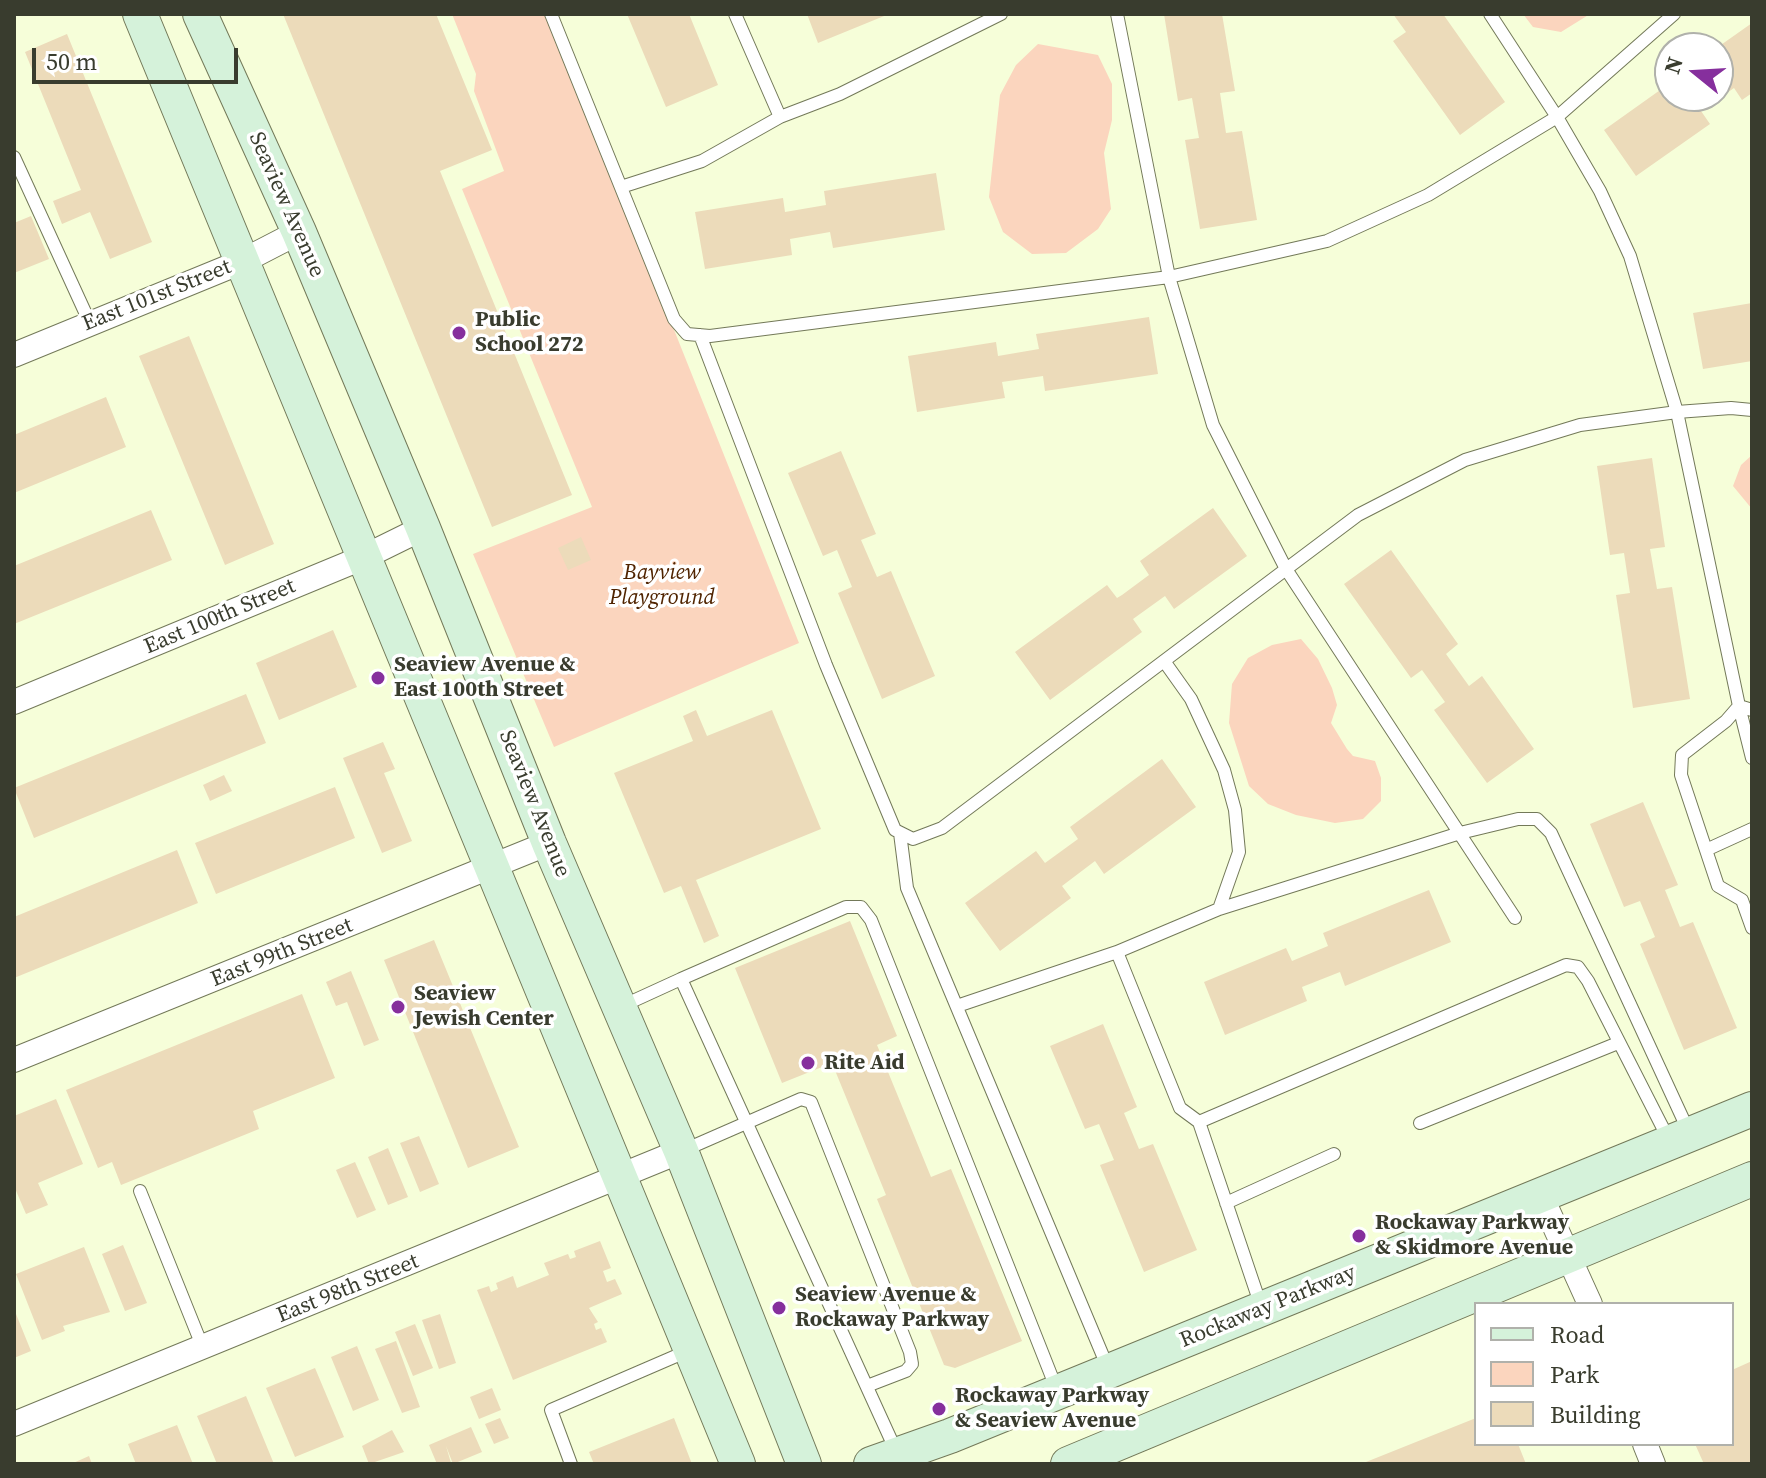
<!DOCTYPE html>
<style>
body{margin:0}
#map{position:relative;width:1766px;height:1478px;overflow:hidden;background:#f6fed9;font-family:"Source Serif 4",serif}
canvas{display:block}
.frame{position:absolute;inset:0;border:16px solid #393c2e;pointer-events:none}
.legend{position:absolute;left:1474px;top:1302px;width:260px;height:144px;box-sizing:border-box;background:#fff;border:2px solid #b0b1ab;margin:0;padding:10px 14px;list-style:none;font-size:24px;color:#393c2e}
.legend li{display:flex;align-items:center;gap:16px;height:40px}
.legend b{width:40px;border:2px solid #b0b1ab}
.north{position:absolute;left:1654px;top:32px;width:80px;height:80px;box-sizing:border-box;background:#fff;border:2px solid #b0b1ab;border-radius:50%;rotate:288deg;font-size:22px;font-weight:700;line-height:32px;text-align:center;color:#393c2e}
.north::after{content:'';display:block;margin:auto;width:28px;height:36px;background:#862f9d;clip-path:polygon(50% 0,100% 100%,50% 72%,0 100%)}
.scale{position:absolute;left:32px;top:48px;width:206px;height:36px;box-sizing:border-box;border:4px solid #393c2e;border-top:0;padding-left:10px;font-size:24px;line-height:28px;white-space:nowrap;color:#393c2e;-webkit-text-stroke:6px #fff;paint-order:stroke}
</style>
<div id="map">
<canvas width="1766" height="1478"></canvas>
<div class="frame"></div>
<ul class="legend">
<li><b style="height:10px;background:#d5f2da"></b>Road</li>
<li><b style="height:22px;background:#fbd5be"></b>Park</li>
<li><b style="height:22px;background:#ecdbba"></b>Building</li>
</ul>
<div class="north">N</div>
<div class="scale">50 m</div>
</div>
<script>
const ctx = document.querySelector('canvas').getContext('2d');
ctx.lineJoin = 'round';
function paint(path, color) {
  ctx.fillStyle = color;
  ctx.fill(path, 'evenodd');
}
function poly(rows) {
  const path = new Path2D();
  for (const r of rows) {
    path.moveTo(r[0], r[1]);
    for (let i = 2; i < r.length; i += 2) path.lineTo(r[i], r[i + 1]);
  }
  return path;
}
function strokePath(path, color, width, dash) {
  ctx.strokeStyle = color;
  ctx.lineWidth = width;
  ctx.lineCap = dash ? 'butt' : 'round';
  ctx.setLineDash(dash || []);
  ctx.stroke(path);
}
function write(font, color, halo, rows, align = 'center') {
  ctx.font = font + ' "Source Serif 4",serif';
  ctx.lineWidth = 7;
  ctx.setLineDash([]);
  ctx.textBaseline = 'middle';
  ctx.strokeStyle = halo;
  ctx.fillStyle = color;
  for (const [text, x, y, turn = 0] of rows) {
    ctx.save();
    ctx.translate(x, y);
    ctx.rotate((+turn || 0) * Math.PI / 180);
    ctx.textAlign = isNaN(turn) ? turn : align;
    if (halo) ctx.strokeText(text, 0, 0);
    ctx.fillText(text, 0, 0);
    ctx.restore();
  }
}
paint(poly([
 [452,14,548,14,799,643,554,747,473,554,592,507,462,189,504,171,474,91,476,74],
 [1523,14,1590,14,1561,32,1533,27],
 [1038,44,1098,55,1112,84,1112,120,1104,153,1111,209,1098,229,1066,253,1032,254,1003,232,989,197,1000,95,1016,65],
 [1752,455,1752,509,1733,486,1741,465],
 [1301,639,1318,659,1332,688,1337,705,1331,723,1347,749,1353,756,1375,761,1381,778,1381,801,1363,819,1335,823,1296,815,1268,804,1249,786,1229,723,1232,684,1248,658,1272,645]
]), '#fbd5be');
paint(poly([
 [283,14,436,14,492,150,440,171,572,495,492,527],
 [627,14,689,14,718,85,666,107],
 [807,14,889,14,818,43],
 [1164,14,1222,14,1235,91,1220,93,1226,133,1242,131,1257,220,1200,229,1185,140,1199,138,1192,98,1178,101],
 [1393,14,1443,14,1505,102,1460,135,1393,41,1406,32],
 [1752,23,1752,93,1742,100,1734,88,1701,111,1710,124,1636,176,1604,130,1670,83,1670,96,1718,96,1718,47],
 [67,34,152,242,110,259,90,212,62,224,53,201,81,190,25,52],
 [936,173,945,230,833,248,830,232,790,239,792,255,705,269,695,212,783,198,785,212,826,205,824,191],
 [31,216,49,259,14,273,14,223],
 [1752,303,1752,361,1703,369,1693,313],
 [1149,317,1158,374,1045,391,1043,376,1002,382,1005,398,917,412,908,356,996,342,998,356,1039,349,1036,334],
 [189,336,274,544,225,565,139,356],
 [106,397,126,447,14,493,14,435],
 [841,451,876,534,861,540,877,577,891,571,935,676,882,699,838,593,852,587,837,550,823,556,788,473],
 [1652,458,1665,547,1650,549,1657,589,1672,587,1690,699,1633,708,1616,595,1630,593,1624,553,1610,555,1597,466],
 [1213,508,1247,556,1174,609,1165,596,1133,619,1142,632,1050,700,1015,652,1107,585,1117,598,1122,595,1149,575,1140,561],
 [151,510,172,560,14,624,14,566],
 [581,537,591,560,568,570,558,548],
 [1391,550,1458,644,1446,654,1469,686,1482,676,1534,749,1487,783,1434,710,1445,702,1422,670,1411,678,1344,584],
 [333,630,357,687,279,720,256,663],
 [246,694,266,743,34,838,14,788],
 [696,710,707,736,772,710,821,829,696,880,719,936,704,943,681,886,664,893,614,773,693,741,683,716],
 [383,742,395,769,384,773,412,841,382,853,343,758],
 [1162,759,1196,807,1104,874,1095,861,1062,886,1071,898,1000,951,965,903,1036,851,1045,863,1078,839,1070,827],
 [224,775,232,791,210,801,203,785],
 [335,787,355,838,216,894,195,843],
 [1643,802,1678,885,1665,890,1680,927,1693,922,1737,1028,1684,1050,1640,944,1655,937,1640,901,1624,907,1590,824],
 [177,850,198,903,14,978,14,917],
 [1429,890,1451,942,1345,986,1340,972,1302,987,1307,1001,1225,1035,1204,982,1286,948,1292,961,1328,946,1323,933],
 [850,921,897,1036,877,1045,931,1177,951,1169,1022,1341,955,1368,944,1365,877,1199,886,1195,832,1063,782,1083,735,968],
 [434,940,519,1147,468,1168,384,960],
 [351,971,379,1040,364,1046,347,1002,336,1006,326,982],
 [302,994,335,1078,253,1111,259,1129,121,1185,112,1162,98,1168,66,1090],
 [1103,1024,1137,1107,1124,1113,1139,1149,1153,1144,1197,1250,1144,1272,1100,1165,1114,1160,1099,1124,1085,1129,1050,1046],
 [56,1099,83,1164,38,1183,48,1205,26,1214,14,1186,14,1116],
 [419,1136,439,1184,420,1192,400,1143],
 [388,1148,408,1197,388,1205,368,1157],
 [355,1162,376,1210,357,1218,336,1170],
 [600,1241,611,1268,603,1271,607,1282,615,1279,622,1294,589,1308,598,1322,594,1324,596,1330,601,1328,607,1342,513,1380,477,1290,489,1286,491,1292,498,1289,496,1283,513,1276,517,1288,549,1275,544,1263,568,1254,570,1259,576,1257,574,1251],
 [123,1245,147,1303,125,1311,102,1254],
 [84,1247,110,1312,63,1326,65,1331,42,1340,16,1274],
 [14,1309,31,1351,14,1358],
 [440,1314,456,1363,439,1369,422,1320],
 [415,1324,433,1368,413,1376,395,1332],
 [396,1341,420,1407,402,1413,375,1349],
 [357,1346,379,1400,353,1411,331,1357],
 [1752,1361,1752,1464,1704,1464,1695,1444,1732,1444,1732,1370],
 [315,1368,344,1437,295,1457,266,1388],
 [492,1388,501,1410,479,1419,470,1397],
 [246,1396,274,1464,217,1464,197,1416],
 [500,1418,509,1438,494,1444,485,1424],
 [674,1418,692,1464,594,1464,589,1452],
 [1476,1418,1476,1444,1518,1444,1526,1464,1361,1464],
 [177,1425,193,1464,136,1464,128,1444],
 [471,1427,482,1452,453,1464,446,1446,451,1463,437,1464,429,1445],
 [392,1430,404,1452,369,1464,362,1446],
 [89,1456,92,1464,71,1464]
]), '#ecdbba');
const lane = poly([
 [551,14,674,319,687,334,710,336,1169,277,1327,241,1428,195,1557,117,1674,14],
 [735,14,780,117],
 [1117,14,1169,277,1213,425,1286,569,1515,918],
 [1490,14,1557,117,1600,191,1630,256,1677,412,1739,706,1752,710],
 [14,157,90,323],
 [621,187,702,161,780,117,840,94,1001,14],
 [700,335,826,665,895,830,913,839,942,828,1358,515,1465,460,1580,425,1677,412,1731,408,1752,410],
 [1739,706,1726,721,1682,755,1681,775,1718,886,1742,900,1752,928],
 [1739,706,1752,758],
 [900,833,907,888,1108,1368],
 [1706,850,1752,829],
 [1219,909,1460,833,1518,819,1537,819,1551,833,1689,1132],
 [1117,952,1219,909,1239,852,1235,810,1224,770,1191,699,1164,661],
 [681,979,846,907,861,907,871,920,1057,1390],
 [622,1006,681,979,897,1453],
 [957,1006,1117,952,1180,1108,1199,1122],
 [1420,1123,1618,1043],
 [682,1151,801,1099,811,1102,910,1352,912,1364,906,1371,867,1386],
 [140,1191,203,1348],
 [1226,1203,1334,1154],
 [1261,1306,1199,1122,1566,965,1578,967,1588,981,1669,1140],
 [571,1464,551,1410,690,1350]
]);
const street = poly([
 [14,355,241,262,299,232],
 [14,702,362,558,423,528],
 [14,1060,549,843],
 [1541,1196,1590,1304],
 [14,1424,681,1151],
 [1645,1444,1653,1464]
]);
const secondary = poly([
 [140,14,738,1464],
 [200,14,299,232,423,528,549,843,681,1151,804,1464],
 [871,1464,950,1436,1752,1109],
 [1068,1464,1752,1179]
]);
strokePath(lane, '#737959', 14);
strokePath(street, '#737959', 26);
strokePath(secondary, '#737959', 36);
strokePath(lane, '#fff', 12);
strokePath(street, '#fff', 24);
strokePath(secondary, '#d5f2da', 34);
for (const [x, y, r, color] of [
 [459,333,8,"#862f9d"],
 [378,678,8,"#862f9d"],
 [398,1007,8,"#862f9d"],
 [808,1063,8,"#862f9d"],
 [1359,1236,8,"#862f9d"],
 [779,1308,8,"#862f9d"],
 [939,1409,8,"#862f9d"]
]) {
  const dot = new Path2D();
  dot.arc(x, y, r, 0, 2 * Math.PI);
  ctx.fillStyle = color;
  ctx.fill(dot);
  strokePath(dot, '#fff', 3);
}
write('22px', '#393c2e', '#fff', [
 ["Seaview Avenue",286,205,66],
 ["East 101st Street",157,296,-22],
 ["East 100th Street",220,617,-23],
 ["Seaview Avenue",534,804,68],
 ["East 99th Street",282,953,-22],
 ["East 98th Street",348,1289,-22],
 ["Rockaway Parkway",1268,1307,-22]
]);
write('bold 22px', '#393c2e', '#fff', [
 ["Public",475,320],
 ["School 272",475,345],
 ["Seaview Avenue &",394,665],
 ["East 100th Street",394,690],
 ["Seaview",414,994],
 ["Jewish Center",414,1019],
 ["Rite Aid",824,1063],
 ["Rockaway Parkway",1375,1223],
 ["& Skidmore Avenue",1375,1248],
 ["Seaview Avenue &",795,1295],
 ["Rockaway Parkway",795,1320],
 ["Rockaway Parkway",955,1396],
 ["& Seaview Avenue",955,1421]
], 'left');
write('italic 22px', '#502401', '#fff', [
 ["Bayview",662,573],
 ["Playground",662,598]
]);
</script>
